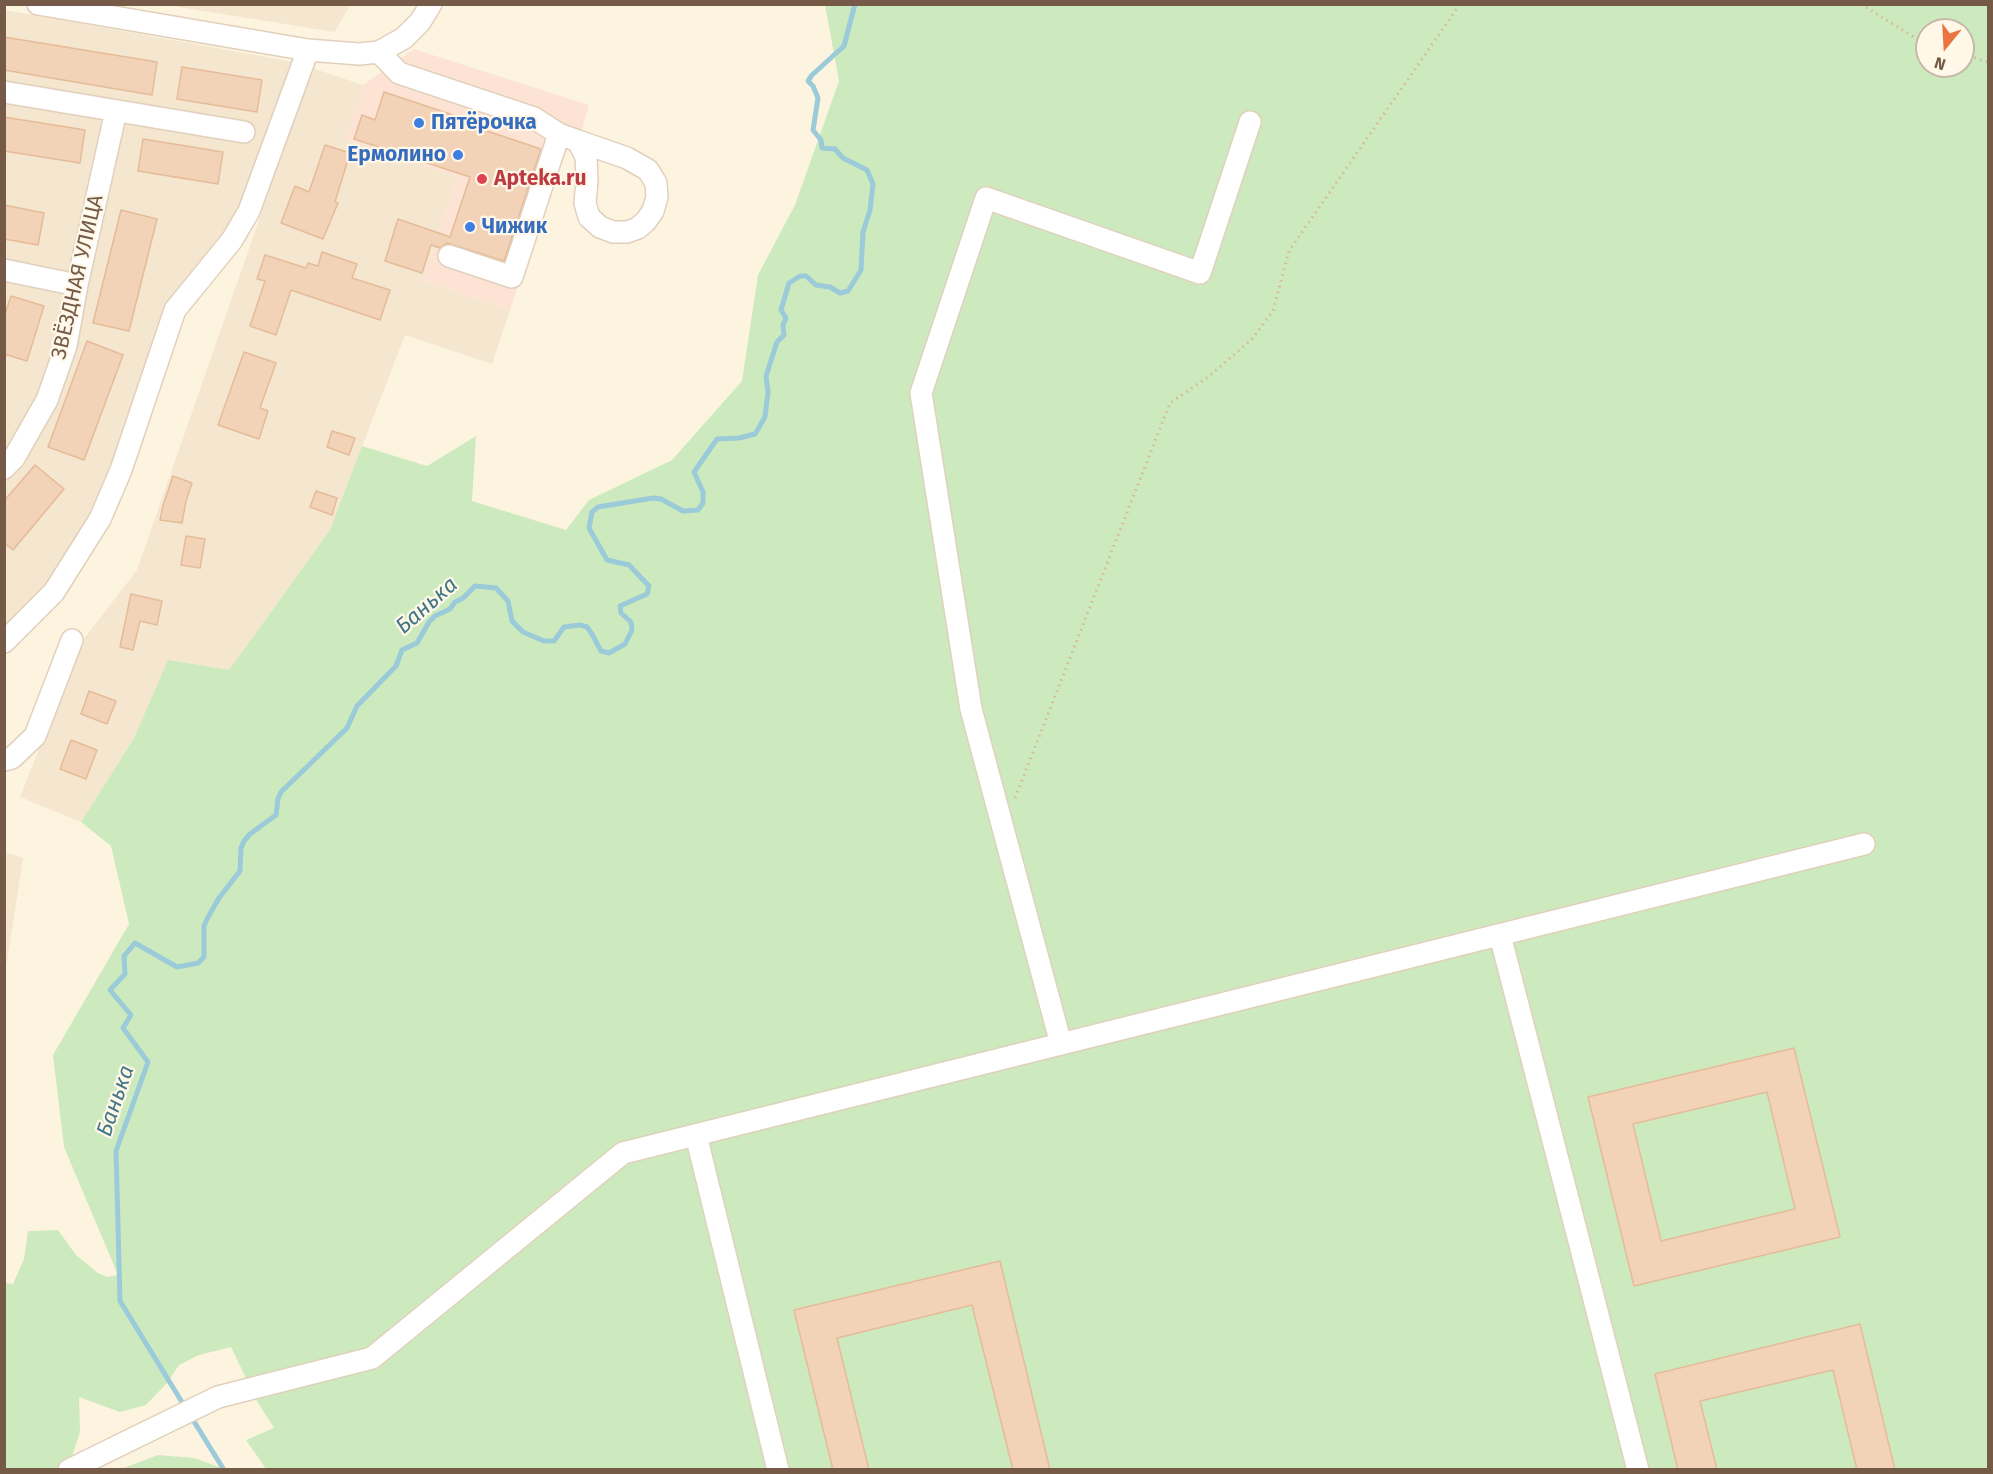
<!DOCTYPE html>
<meta charset="utf-8">
<style>
body{margin:0}
#map{position:relative;width:1993px;height:1474px;overflow:hidden;background:#fdf4e0;font-family:"Fira Sans",sans-serif}
canvas{display:block}
.frame{position:absolute;inset:0;border:6px solid #745a47;pointer-events:none}
.north{position:absolute;left:1915px;top:18px;width:60px;height:60px;box-sizing:border-box;background:#fff7e7;border:2px solid #c7b8a7;border-radius:50%;rotate:198deg;font-size:16px;font-weight:700;line-height:24px;text-align:center;color:#745a47}
.north::after{content:'';display:block;margin:auto;width:21px;height:27px;background:#ea7442;clip-path:polygon(50% 0,100% 100%,50% 72%,0 100%)}
</style>
<div id="map">
<canvas width="1993" height="1474"></canvas>
<div class="frame"></div>
<div class="north">N</div>
</div>
<script>
const ctx = document.querySelector('canvas').getContext('2d');
ctx.lineJoin = 'round';
function paint(path, color) {
  ctx.fillStyle = color;
  ctx.fill(path, 'evenodd');
}
function poly(rows) {
  const path = new Path2D();
  for (const r of rows) {
    path.moveTo(r[0], r[1]);
    for (let i = 2; i < r.length; i += 2) path.lineTo(r[i], r[i + 1]);
  }
  return path;
}
function strokePath(path, color, width, dash) {
  ctx.strokeStyle = color;
  ctx.lineWidth = width;
  ctx.lineCap = dash ? 'butt' : 'round';
  ctx.setLineDash(dash || []);
  ctx.stroke(path);
}
function write(font, color, halo, rows, align = 'center') {
  ctx.font = font + ' "Fira Sans",sans-serif';
  ctx.lineWidth = 4.5;
  ctx.setLineDash([]);
  ctx.textBaseline = 'middle';
  ctx.strokeStyle = halo;
  ctx.fillStyle = color;
  for (const [text, x, y, turn = 0] of rows) {
    ctx.save();
    ctx.translate(x, y);
    ctx.rotate((+turn || 0) * Math.PI / 180);
    ctx.textAlign = isNaN(turn) ? turn : align;
    if (halo) ctx.strokeText(text, 0, 0);
    ctx.fillText(text, 0, 0);
    ctx.restore();
  }
}
paint(poly([
 [166,5,350,4,350,5,335,32],
 [5,10,294,62,237,221,165,307,105,488,84,529,40,592,21,612,5,624],
 [312,68,363,85,346,139,457,177,423,281,510,310,492,364,405,335,330,530,229,670,168,661,134,738,81,822,20,797,83,640,137,570],
 [5,852,23,858,5,975,4,852]
]), '#f4e6cf');
paint(poly([
 [414,49,589,105,582,130,561,159,510,310,423,281,457,177,345,139,363,85]
]), '#fde3d4');
paint(poly([
 [825,5,1988,5,1988,1469,266,1469,246,1440,274,1428,257,1401,231,1347,199,1355,179,1365,167,1383,146,1405,120,1412,79,1397,80,1432,68,1469,5,1470,5,1283,13,1284,24,1259,28,1231,58,1230,76,1255,98,1273,107,1277,118,1275,64,1147,53,1055,129,924,111,846,81,822,134,738,168,660,229,670,330,530,362,446,427,466,476,436,472,501,566,530,589,500,672,460,742,381,758,275,795,205,839,81],
 [1927,30,1963,30,1963,66,1927,66],
 [158,1455,194,1458,225,1469,121,1469]
]), '#cdeabf');
strokePath(poly([
 [185,1407,120,1301,116,1151,148,1062,123,1028,131,1015,110,990,125,974,124,956,135,943,177,967,198,963,204,957,204,926,207,919,219,898,240,871,241,848,244,841,250,834,276,815,278,799,281,792,347,728,357,706,396,666,402,650,417,643,429,622,435,616,450,609,455,602,463,598,475,586,496,588,508,601,512,621,523,632,544,641,554,641,564,627,580,625,587,627,592,634,601,651,609,653,625,644,632,630,631,622,621,613,620,606,647,594,649,586,629,565,607,560,589,528,592,512,598,507,653,498,661,499,683,511,698,510,703,503,703,492,694,472,717,439,739,438,755,434,765,417,768,392,766,376,777,342,784,335,783,325,786,318,781,310,789,283,800,276,806,276,816,285,830,287,840,293,848,291,861,270,863,232,870,210,873,184,867,170,843,158,835,149,822,148,821,140,813,130,818,98,813,86,808,81,812,75,844,46,855,4],
 [190,1415,224,1470]
]), '#9bcad8', 5);
const building = poly([
 [4,37,157,62,152,95,4,70,4,37],
 [182,67,262,80,257,112,177,99,182,67],
 [384,92,477,123,475,127,541,149,504,261,447,243,440,248,431,245,422,273,385,261,398,219,450,237,470,177,354,139,362,115,375,120,384,92],
 [4,117,85,130,80,163,4,151,4,117],
 [143,139,223,152,218,184,138,171,143,139],
 [325,145,350,153,335,202,338,203,323,239,281,223,295,186,309,192,325,145],
 [4,205,44,213,38,245,4,239,4,205],
 [121,210,157,219,129,331,93,323,121,210],
 [322,252,357,264,352,278,390,290,380,320,291,290,276,335,250,326,265,281,257,279,265,255,306,268,308,263,318,266,322,252],
 [11,296,44,306,27,361,4,354,4,317,11,296],
 [87,341,123,355,84,460,48,447,87,341],
 [244,352,276,363,260,408,268,411,259,439,218,425,244,352],
 [332,431,355,438,349,455,327,447,332,431],
 [35,465,64,489,13,550,4,543,4,501,35,465],
 [173,476,192,483,186,501,182,523,160,520,163,506,173,476],
 [316,491,337,498,332,515,310,507,316,491],
 [186,536,205,539,200,568,181,565,186,536],
 [131,594,162,601,157,625,140,621,133,650,120,647,131,594],
 [89,691,116,701,107,724,81,714,89,691],
 [71,740,97,750,86,779,60,769,71,740],
 [1794,1048,1840,1237,1634,1286,1588,1097,1794,1048],
 [1767,1092,1795,1209,1661,1241,1633,1124,1767,1092],
 [1000,1261,1050,1470,1013,1470,972,1305,837,1338,869,1470,833,1470,794,1310,1000,1261],
 [1860,1324,1895,1470,1857,1470,1833,1370,1700,1401,1717,1470,1678,1470,1655,1374,1860,1324]
]);
paint(building, '#f3d3b8');
strokePath(building, '#e5bb98', 1.5);
const minor = poly([
 [38,4,308,50,359,54,379,52,404,38,420,22,431,4],
 [379,52,399,73,534,118,559,134,512,277,449,256],
 [4,92,244,132],
 [559,134,578,141,586,157,587,181,585,203,589,217,600,227,613,232,627,232,638,228,646,221,653,211,657,197,656,183,648,170,627,158,578,141],
 [4,270,77,285],
 [4,468,14,458,47,400,66,346,77,285,116,111],
 [4,642,54,592,100,519,121,470,175,310,232,240,249,211,308,50],
 [4,760,12,758,35,736,72,640],
 [1500,935,1638,1470],
 [1061,1044,971,709,921,393,986,198,1200,273,1250,122],
 [696,1135,778,1470],
 [69,1470,218,1397,372,1358,623,1153,1864,844]
]);
strokePath(minor, '#e1d0bc', 24);
strokePath(poly([
 [1861,4,1920,41,1927,43],
 [1963,54,1988,62],
 [1015,798,1170,403,1208,377,1252,339,1273,311,1289,251,1460,4]
]), '#d7b79b', 3, [1.5, 4.5]);
strokePath(minor, '#fff', 21);
for (const [x, y, r, color] of [
 [419,123,6,"#3f7fe0"],
 [458,155,6,"#3f7fe0"],
 [482,179,6,"#e0444e"],
 [470,227,6,"#3f7fe0"]
]) {
  const dot = new Path2D();
  dot.arc(x, y, r, 0, 2 * Math.PI);
  ctx.fillStyle = color;
  ctx.fill(dot);
  strokePath(dot, '#fff7e7', 2);
}
write('bold 21px', '#366cbe', '#fff7e7', [
 ["Пятёрочка",431,123],
 ["Ермолино",446,155,"right"],
 ["Чижик",482,227]
], 'left');
write('bold 21px', '#be3a42', '#fff7e7', [
 ["Apteka.ru",494,179]
], 'left');
write('21px', '#745a47', '#fff7e7', [
 ["ЗВЁЗДНАЯ УЛИЦА",78,277,-77]
]);
write('italic 22px', '#417788', '#fff7e7', [
 ["Банька",427,606,-41],
 ["Банька",116,1101,-71]
]);
</script>
